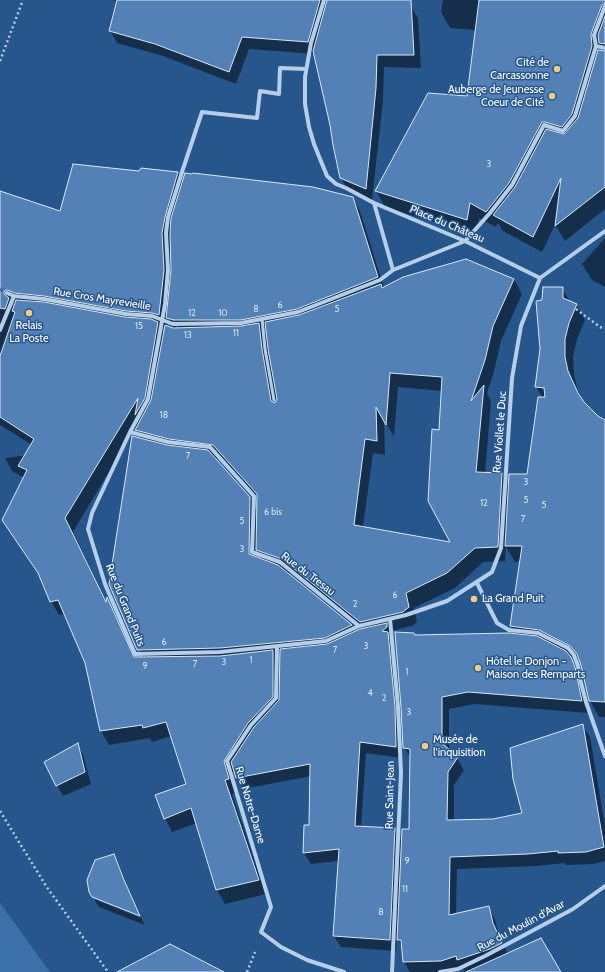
<!DOCTYPE html>
<meta charset="utf-8">
<style>
body{margin:0}
canvas{display:block;background:#26568c}
</style>
<canvas width="605" height="972"></canvas>
<script>
const ctx = document.querySelector('canvas').getContext('2d');
ctx.lineJoin = 'round';
function paint(path, color) {
  ctx.fillStyle = color;
  ctx.fill(path, 'evenodd');
}
function poly(rows) {
  const path = new Path2D();
  for (const r of rows) {
    path.moveTo(r[0], r[1]);
    for (let i = 2; i < r.length; i += 2) path.lineTo(r[i], r[i + 1]);
  }
  return path;
}
function strokePath(path, color, width, dash) {
  ctx.strokeStyle = color;
  ctx.lineWidth = width;
  ctx.lineCap = dash ? 'butt' : 'round';
  ctx.setLineDash(dash || []);
  ctx.stroke(path);
}
function write(font, color, halo, rows, align = 'center') {
  ctx.font = font + ' Cabin,sans-serif';
  ctx.lineWidth = 3;
  ctx.setLineDash([]);
  ctx.textBaseline = 'middle';
  ctx.strokeStyle = halo;
  ctx.fillStyle = color;
  for (const [text, x, y, turn = 0] of rows) {
    ctx.save();
    ctx.translate(x, y);
    ctx.rotate((+turn || 0) * Math.PI / 180);
    ctx.textAlign = isNaN(turn) ? turn : align;
    if (halo) ctx.strokeText(text, 0, 0);
    ctx.fillText(text, 0, 0);
    ctx.restore();
  }
}
paint(poly([
 [0,903,50,972,0,972]
]), '#3b70a9');
paint(poly([
 [113,0,362,0,410,5,418,18,421,68,384,67,383,101,372,200,348,191,341,178,331,125,315,54,249,49,236,84,163,56,117,43,110,30,118,2],
 [443,0,605,0,605,51,601,45,599,50,599,51,605,52,605,209,565,241,555,225,542,252,503,231,498,223,496,227,479,218,476,235,385,207,376,191,428,94,468,97,476,30,450,28,441,12],
 [139,172,178,173,183,183,353,198,360,211,384,288,514,279,522,294,501,341,493,375,487,393,491,401,485,474,502,474,509,488,528,475,543,398,536,387,541,349,543,301,562,288,570,302,576,304,585,320,577,339,573,356,574,374,577,388,583,401,598,417,605,421,605,717,599,717,590,701,581,661,569,655,578,670,588,713,475,704,449,709,449,750,457,758,464,770,454,785,454,821,493,820,523,814,582,725,590,737,605,826,605,861,593,864,566,865,565,863,536,866,457,869,456,914,488,907,495,919,499,936,508,954,560,972,499,972,494,962,465,972,464,969,452,972,410,972,404,962,403,948,397,937,396,951,341,947,334,936,339,861,311,864,304,853,310,827,311,776,243,789,237,778,234,770,231,775,236,793,232,794,266,894,225,904,217,890,197,823,172,832,165,818,187,784,171,736,152,742,150,738,109,745,101,731,86,663,65,614,59,615,51,601,41,578,3,520,24,478,12,471,5,458,29,455,32,445,0,425,0,192,60,213],
 [16,302,14,308,12,305],
 [173,318,179,328,177,328,171,319],
 [168,319,174,329,167,326],
 [159,325,165,328,164,334],
 [267,328,268,340,262,329],
 [398,387,442,391,440,432,452,543,363,527,373,453,385,455,384,419,394,437],
 [135,428,142,440,110,583,143,658,135,658,114,611,107,600,107,603,73,532],
 [214,458,222,459,258,499,257,511,250,498],
 [255,547,263,560,255,558],
 [506,547,515,562,521,561,511,626,516,635,415,636,404,748,411,758,410,830,402,843,394,829,361,827,366,753,402,758,390,631,412,626,417,622,414,608,455,588,483,562,505,561],
 [285,571,292,574,361,630,356,633,352,626],
 [281,653,281,665,275,654],
 [605,238,605,287,592,280,582,264],
 [77,745,83,755,91,784,63,796,45,763],
 [113,855,119,865,129,891,140,915,93,897,93,898,90,892],
 [94,899,141,918,145,925,99,907]
]), '#0007');
const building = poly([
 [117,0,320,0,308,42,242,37,229,72,155,44,109,31,117,0],
 [327,0,411,0,414,55,377,55,376,88,366,189,340,178,333,145,330,125,313,51,327,0],
 [479,0,605,0,605,3,602,5,591,34,592,46,572,114,562,127,545,122,542,122,509,183,486,212,470,203,467,220,375,191,428,93,467,96,479,0],
 [605,16,605,44,599,43,598,35,605,16],
 [598,50,605,51,605,187,555,226,561,178,533,237,493,215,515,187,546,129,564,134,578,118,598,50],
 [73,164,139,171,141,168,178,172,165,217,162,233,164,270,159,315,152,313,126,311,44,296,15,293,7,290,4,291,4,294,9,298,5,309,0,308,0,191,60,211,73,164],
 [185,173,192,174,193,173,313,187,353,197,378,277,297,309,241,320,174,320,166,318,171,270,170,233,171,218,185,173],
 [466,259,514,279,493,326,485,360,471,401,484,385,476,472,502,473,498,547,475,548,447,573,406,593,409,607,403,612,360,622,282,559,256,550,257,494,213,445,169,439,135,430,151,400,165,325,173,328,241,326,259,323,262,349,271,401,275,403,277,399,268,349,265,322,299,315,381,284,382,288,403,277,466,259],
 [390,373,442,377,439,430,432,429,428,501,450,542,354,525,365,439,377,441,376,407,386,425,390,373],
 [543,287,563,287,563,298,577,304,569,323,565,339,565,357,568,371,578,393,584,402,598,416,605,420,605,702,589,701,581,665,577,654,570,646,539,630,510,626,522,546,505,546,509,474,527,474,538,397,545,397,544,388,535,387,540,349,536,301,542,300,543,287],
 [16,300,44,302,125,317,151,319,158,322,145,398,135,415,138,398,65,518,106,602,107,597,134,657,220,656,273,650,273,697,248,723,224,761,229,779,225,780,259,880,216,890,191,808,164,819,155,795,186,784,166,722,143,728,142,725,100,731,85,663,58,600,50,602,38,573,2,520,27,470,18,466,34,439,0,417,0,356,15,312,12,311,16,300],
 [132,436,167,445,208,450,250,497,249,554,278,565,352,625,325,638,220,648,137,650,109,584,132,436],
 [387,623,387,627,382,631,388,632,395,707,396,747,360,742,355,826,395,828,390,940,333,936,339,849,303,853,304,825,309,825,310,764,236,778,231,762,254,727,279,700,280,649,327,644,360,629,387,623],
 [395,632,414,633,415,635,509,633,537,636,566,651,571,657,575,667,582,701,468,692,442,697,442,743,458,757,448,772,447,820,493,819,522,813,513,779,510,748,583,724,604,847,586,852,558,853,558,851,528,854,450,857,449,915,489,906,493,923,502,943,490,949,457,960,456,956,441,961,403,962,401,940,397,940,402,829,409,829,410,749,403,748,401,707,395,632],
 [78,743,85,772,56,786,44,762,78,743],
 [114,854,124,880,140,916,92,897,89,892,87,880,95,860,114,854],
 [541,938,561,972,466,972,541,938],
 [170,944,224,972,117,972,170,944]
]);
paint(building, '#5381b5');
strokePath(building, '#d9e8f8', 1);
strokePath(poly([
 [0,289,7,293]
]), '#476f9d', 4, [4, 2]);
strokePath(poly([
 [0,61,23,0],
 [576,309,600,327,605,329],
 [0,811,46,886,108,972],
 [247,972,255,952]
]), '#b5cfea', 2.5, [2, 3]);
strokePath(poly([
 [262,319,265,349,274,400]
]), '#b5cfea', 3);
strokePath(poly([
 [324,0,311,43,305,77,305,104,309,127,314,144,327,176,336,184,346,188,374,203,465,241,540,278],
 [596,46,594,35,605,6],
 [306,69,280,68,279,94,260,91,257,118,202,112,182,172,168,217,166,233,168,270,165,304,148,399,130,432,92,513,88,529,105,584,135,654,220,652,326,641,359,626,406,615,447,601,492,572,501,548,512,378,521,326,540,278],
 [374,203,393,270],
 [540,278,605,231],
 [7,293,14,296,44,299,126,314,152,316,173,324,241,323,298,312,380,280,393,270,465,241,490,213,512,185,544,125,563,131,575,116,596,46,605,48],
 [0,330,14,296],
 [130,432,168,442,210,447,254,496,252,552,280,562,359,626],
 [477,583,497,623,509,630,538,633,568,648,574,655,578,666,580,679,586,702,605,756],
 [390,619,398,707,401,773,392,972],
 [277,647,276,698,251,725,227,761,271,907,261,932,281,947,307,960,344,972],
 [440,972,458,969,485,956,573,909,605,886]
]), '#b5cfea', 4);
for (const [x, y, r, color] of [
 [557,69,4,"#f3cd7a"],
 [552,96,4,"#f3cd7a"],
 [29,313,4,"#f3cd7a"],
 [474,599,4,"#f3cd7a"],
 [478,668,4,"#f3cd7a"],
 [425,746,4,"#f3cd7a"]
]) {
  const dot = new Path2D();
  dot.arc(x, y, r, 0, 2 * Math.PI);
  ctx.fillStyle = color;
  ctx.fill(dot);
  strokePath(dot, '#26568c', 1.5);
}
write('9px', '#d4e0ec', null, [
 ["3",489,164],
 ["6",280,305],
 ["8",256,309],
 ["5",337,309],
 ["12",192,313],
 ["10",223,313],
 ["15",139,326],
 ["11",236,333],
 ["13",188,335],
 ["18",164,415],
 ["7",188,456],
 ["3",526,482],
 ["5",526,500],
 ["12",484,503],
 ["5",544,505],
 ["6 bis",273,512],
 ["7",523,519],
 ["5",242,521],
 ["3",242,549],
 ["6",395,595],
 ["2",355,604],
 ["6",164,642],
 ["3",366,646],
 ["7",335,650],
 ["1",251,660],
 ["3",224,662],
 ["7",195,664],
 ["9",145,666],
 ["1",407,672],
 ["4",370,693],
 ["2",384,698],
 ["3",409,712],
 ["9",407,861],
 ["11",405,889],
 ["8",381,912]
]);
write('11px', '#fff', '#26568c', [
 ["Cité de",549,63,"right"],
 ["Carcassonne",549,76,"right"],
 ["Auberge de Jeunesse",544,90,"right"],
 ["Coeur de Cité",544,103,"right"],
 ["Relais",29,326,"center"],
 ["La Poste",29,339,"center"],
 ["La Grand Puit",482,599],
 ["Hôtel le Donjon -",486,662],
 ["Maison des Remparts",486,675],
 ["Musée de",433,740],
 ["l'inquisition",433,753]
], 'left');
write('11px', '#fff', '#26568c', [
 ["Place du Château",447,224,23],
 ["Rue Cros Mayrevieille",102,299,9],
 ["Rue Viollet le Duc",500,432,-86],
 ["Rue du Tresau",308,574,37],
 ["Rue du Grand Puits",125,605,68],
 ["Rue Saint-Jean",390,795,-89],
 ["Rue Notre-Dame",250,805,73],
 ["Rue du Moulin d'Avar",521,926,-28]
]);
</script>
